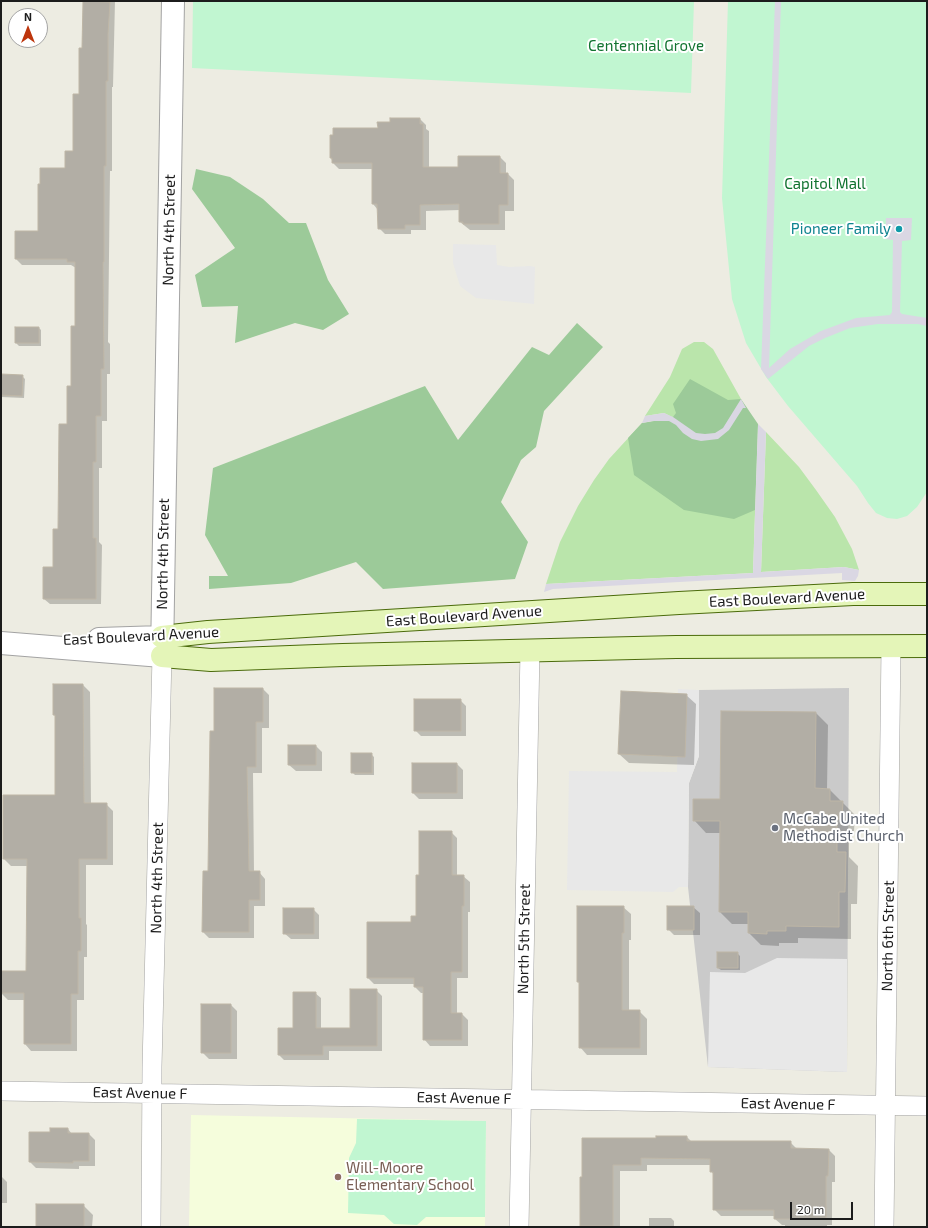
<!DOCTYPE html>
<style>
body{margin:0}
#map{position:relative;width:928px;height:1228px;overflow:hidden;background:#edece2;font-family:"Exo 2",sans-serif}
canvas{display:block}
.frame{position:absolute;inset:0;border:2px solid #1c1c1c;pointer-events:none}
.north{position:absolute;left:8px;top:8px;width:40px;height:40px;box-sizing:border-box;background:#fff;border:1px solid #a4a4a4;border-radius:50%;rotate:0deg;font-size:11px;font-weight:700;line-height:16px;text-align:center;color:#1c1c1c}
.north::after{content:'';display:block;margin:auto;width:14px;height:18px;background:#bd350c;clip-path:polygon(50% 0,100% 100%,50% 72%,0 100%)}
.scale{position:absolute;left:790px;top:1202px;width:63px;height:18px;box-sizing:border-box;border:2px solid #1c1c1c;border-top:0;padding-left:5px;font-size:12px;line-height:14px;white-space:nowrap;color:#1c1c1c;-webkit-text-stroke:3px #fff;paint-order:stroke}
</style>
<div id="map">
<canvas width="928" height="1228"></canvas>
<div class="frame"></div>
<div class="north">N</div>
<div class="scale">20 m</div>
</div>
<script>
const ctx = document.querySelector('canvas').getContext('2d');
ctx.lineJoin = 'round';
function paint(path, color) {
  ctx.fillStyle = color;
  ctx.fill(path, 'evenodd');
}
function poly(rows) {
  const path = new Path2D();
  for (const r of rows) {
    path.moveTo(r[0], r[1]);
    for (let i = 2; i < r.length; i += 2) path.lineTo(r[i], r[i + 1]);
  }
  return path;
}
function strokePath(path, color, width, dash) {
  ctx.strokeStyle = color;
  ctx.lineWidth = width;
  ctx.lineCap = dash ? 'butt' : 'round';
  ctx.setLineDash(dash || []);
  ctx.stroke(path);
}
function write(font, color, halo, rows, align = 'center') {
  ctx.font = font + ' "Exo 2",sans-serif';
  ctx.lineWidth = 4;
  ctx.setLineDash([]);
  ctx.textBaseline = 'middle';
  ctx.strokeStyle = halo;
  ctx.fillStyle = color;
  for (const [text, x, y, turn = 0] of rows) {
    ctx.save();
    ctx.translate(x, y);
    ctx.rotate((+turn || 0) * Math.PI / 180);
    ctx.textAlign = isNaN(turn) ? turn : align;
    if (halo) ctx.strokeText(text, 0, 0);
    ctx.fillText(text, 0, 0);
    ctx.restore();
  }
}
paint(poly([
 [191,1115,486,1121,485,1227,189,1227]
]), '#f5fddc');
paint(poly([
 [849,688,847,1072,708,1067,688,887,689,783,699,756,699,690]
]), '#cacaca');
paint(poly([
 [694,342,704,342,713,349,741,399,731,416,705,434,664,413,645,416,670,377,682,349],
 [642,423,758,424,753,573,546,584,560,542,578,506,594,480,609,459],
 [766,432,799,467,816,490,835,517,852,549,859,570,844,567,761,572]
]), '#bae5ab');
paint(poly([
 [196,169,230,177,263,199,289,223,306,223,328,280,349,314,323,330,295,323,235,343,238,306,202,307,195,275,235,248,192,189],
 [577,323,603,347,544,411,536,447,521,460,501,502,528,542,515,579,383,589,356,562,291,583,209,589,209,576,228,576,205,535,213,468,425,386,458,440,532,347,549,355],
 [690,379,728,400,741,399,758,424,755,510,734,519,684,510,634,475,628,438,642,423,660,420,673,417,676,413,673,404]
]), '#9cca99');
paint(poly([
 [193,1,694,1,691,93,192,68],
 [728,1,927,1,927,492,917,507,907,516,897,519,887,518,876,513,868,503,857,486,788,406,766,377,746,343,732,299,722,198],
 [357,1119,486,1121,485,1217,426,1217,417,1225,394,1224,384,1215,348,1213,349,1158,356,1143]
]), '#c1f6d1');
paint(poly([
 [453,244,496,245,497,265,509,267,531,266,535,267,534,304,476,298,460,286,453,263],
 [678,689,699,690,699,756,689,783,688,887,679,887,673,892,567,890,569,771,677,772],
 [777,958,847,959,847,1072,708,1067,710,972,745,973]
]), '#e8e8e8');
paint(poly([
 [775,1,781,1,769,368,790,349,821,331,856,318,890,315,892,312,893,240,885,239,886,218,912,218,911,240,902,241,900,312,902,314,927,318,927,326,918,324,878,324,850,328,825,338,809,346,768,379,761,369],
 [741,399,746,408,743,408,729,430,718,439,701,441,692,439,683,433,676,425,669,421,652,421,642,423,645,416,664,413,673,417,696,433,705,434,715,433,723,428],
 [758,424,766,432,761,572,844,567,859,570,858,576,855,581,842,580,842,573,553,589,544,592,546,584,753,573]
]), '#dad7e3');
paint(poly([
 [84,1,115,1,113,87,112,87,112,171,110,171,108,342,110,344,110,374,107,374,107,421,102,421,102,468,99,468,99,542,102,545,101,604,50,604,44,599,54,568,59,530,72,387,76,327,76,268,71,265,22,265,16,259,39,232,74,152,80,95],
 [420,119,426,125,426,129,429,131,429,168,459,168,500,157,506,163,506,174,508,174,514,180,514,211,505,211,505,230,470,230,460,222,460,210,426,211,426,230,411,230,411,234,385,234,379,228,378,210,373,204,373,169,339,169,333,163,331,158,379,129],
 [39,328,41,330,41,346,19,346,16,343],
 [1,375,22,376,25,379,24,398,1,397],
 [83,685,90,692,91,804,106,804,113,811,113,865,86,865,86,924,87,925,87,957,84,957,84,1000,77,1000,77,1051,31,1051,25,1044,25,1000,8,1000,1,993,27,972,28,866,11,866,4,859,56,796,56,717,54,715],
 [215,689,263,689,269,695,269,728,262,728,262,773,253,773,254,872,259,872,265,879,265,906,254,906,254,938,209,938,203,932,209,872,215,732],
 [686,695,696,704,694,765,629,763,619,754],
 [460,700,466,706,466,736,421,736,415,730],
 [816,713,828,725,827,790,830,790,855,815,854,831,849,831,849,857,858,866,857,904,851,904,851,939,798,938,798,943,779,943,779,946,761,945,749,933,749,924,732,924,720,912,721,833,706,833,694,820,721,800],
 [316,746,322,752,322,771,296,771,289,765],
 [371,754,374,757,374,775,355,775,352,772],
 [457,764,463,770,463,799,419,799,413,793],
 [451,832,457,838,457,876,463,876,470,882,470,912,468,912,468,978,457,978,457,1014,462,1014,468,1020,468,1046,430,1046,424,1039,424,993,421,993,415,987,415,984,374,984,368,978,417,917,420,876],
 [623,907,631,914,631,940,629,940,629,1011,639,1011,647,1019,647,1055,587,1055,580,1047,580,984,578,982],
 [693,907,700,913,700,935,674,935,668,929],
 [313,909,319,915,319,939,291,939,284,933],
 [737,953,740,956,740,970,721,970,718,968],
 [376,990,382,996,382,1051,329,1051,329,1060,284,1060,279,1055,315,993,321,998,321,1029,351,1029],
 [231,1005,237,1011,237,1059,209,1059,202,1052],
 [68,1129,72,1134,89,1134,95,1140,95,1166,79,1166,79,1169,36,1168,30,1162],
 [687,1137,692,1142,790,1142,797,1149,829,1150,835,1156,835,1182,832,1182,832,1225,827,1225,827,1227,785,1227,785,1225,782,1225,775,1219,775,1216,721,1216,714,1209,714,1175,711,1171,711,1165,647,1165,647,1171,620,1171,620,1227,581,1227,581,1178,657,1139],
 [1,1176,7,1182,7,1203,1,1203],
 [83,1205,93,1215,92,1227,37,1227],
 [649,1218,671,1218,674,1221,674,1227,649,1227]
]), '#0003');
const building = poly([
 [83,1,110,2,108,34,108,81,106,81,106,166,104,166,104,262,103,262,104,369,101,369,101,416,96,416,96,462,93,462,93,538,96,538,96,599,43,599,43,567,53,567,53,529,58,529,59,424,67,424,67,386,71,386,71,326,75,326,75,262,67,262,67,259,15,259,15,231,38,231,38,184,40,184,40,168,65,168,65,151,73,151,73,94,79,94,79,48,82,48,83,1],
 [390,118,420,118,420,124,423,124,423,167,458,167,458,156,500,156,500,173,508,173,508,205,499,205,499,224,463,224,463,222,459,222,459,204,420,205,420,225,405,225,405,229,378,229,377,204,372,204,372,163,332,163,332,158,330,158,330,135,333,135,333,128,378,128,377,122,390,122,390,118],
 [15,327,39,327,39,343,15,343,15,327],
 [1,374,23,375,22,396,1,395,1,374],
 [53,684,83,684,84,803,107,803,107,859,79,859,79,918,81,918,81,951,78,951,78,994,71,994,71,1044,24,1044,24,993,1,993,1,971,26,971,27,859,3,859,3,795,55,795,55,715,53,715,53,684],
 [214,688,263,688,263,722,256,722,256,767,247,767,249,871,260,871,260,900,249,900,249,932,202,932,203,871,208,871,210,731,214,731,214,688],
 [621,691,687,694,685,757,618,754,621,691],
 [414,699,461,699,461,731,414,731,414,699],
 [721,711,816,712,815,788,830,789,830,801,843,801,842,819,837,819,837,852,846,852,845,892,839,892,839,927,786,926,786,931,767,931,767,934,748,933,748,912,719,912,720,821,693,821,693,799,720,799,721,711],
 [288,745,316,745,316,765,288,765,288,745],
 [351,753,372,753,372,773,351,773,351,753],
 [412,763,457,763,457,793,412,793,412,763],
 [419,831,452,831,452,875,464,875,464,906,462,906,462,972,451,972,451,1013,462,1013,462,1040,423,1040,423,987,414,987,414,978,367,978,367,922,411,922,411,916,416,916,416,875,419,875,419,831],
 [577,906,624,906,624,933,622,933,622,1010,640,1010,640,1048,579,1048,579,982,577,982,577,906],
 [667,906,694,906,694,930,667,930,667,906],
 [283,908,314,908,314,934,283,934,283,908],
 [717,952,738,952,738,968,717,968,717,952],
 [350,989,377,989,377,1046,323,1046,323,1055,278,1055,278,1028,293,1028,293,992,316,992,316,1028,350,1028,350,989],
 [201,1004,231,1004,231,1053,201,1053,201,1004],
 [50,1128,68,1128,68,1133,89,1133,89,1161,73,1161,73,1163,29,1162,29,1132,50,1132,50,1128],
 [656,1136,687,1136,687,1141,791,1141,791,1148,829,1149,828,1176,826,1176,826,1219,774,1219,774,1210,713,1210,713,1172,710,1172,710,1159,641,1158,641,1165,613,1165,613,1226,580,1226,580,1177,582,1177,582,1138,656,1138,656,1136],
 [36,1204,84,1204,84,1227,36,1227,36,1204]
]);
paint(building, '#b2aea5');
strokePath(building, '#beb6a6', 1);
const minor = poly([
 [1,1091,927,1106],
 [151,1227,152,1067,162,656],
 [519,1227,530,650],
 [884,1227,891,646]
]);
const tertiary = poly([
 [99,639,162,637],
 [1,643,162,656,173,1]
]);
const secondary = poly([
 [162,637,208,632,679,603,853,594,927,594],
 [162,656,211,660,343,655,676,647,927,646]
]);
strokePath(minor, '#a3a3a3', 20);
strokePath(tertiary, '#a3a3a3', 24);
strokePath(secondary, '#4b6b0b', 24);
strokePath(minor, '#fff', 19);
strokePath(tertiary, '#fff', 22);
strokePath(secondary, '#e4f5b8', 22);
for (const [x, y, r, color] of [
 [899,229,4,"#0f9aa8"],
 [775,828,4,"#6b7280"],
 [338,1177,4,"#8d6e63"]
]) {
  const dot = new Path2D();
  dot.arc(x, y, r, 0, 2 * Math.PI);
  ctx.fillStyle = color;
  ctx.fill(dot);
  strokePath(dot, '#fff', 1.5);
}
write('15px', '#117330', '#fff', [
 ["Centennial Grove",646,46],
 ["Capitol Mall",825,184]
]);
write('15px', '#0d838f', '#fff', [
 ["Pioneer Family",891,229]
], 'right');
write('15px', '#1c1c1c', '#fff', [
 ["North 4th Street",169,230,-89],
 ["North 4th Street",163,554,-89],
 ["East Boulevard Avenue",787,598,-3],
 ["East Boulevard Avenue",464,616,-4],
 ["East Boulevard Avenue",141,636,-3],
 ["North 4th Street",157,878,-89],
 ["North 6th Street",888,936,-89],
 ["North 5th Street",524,939,-89],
 ["East Avenue F",140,1093,1],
 ["East Avenue F",464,1098,1],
 ["East Avenue F",788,1104,1]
]);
write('15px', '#5b616d', '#fff', [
 ["McCabe United",783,819],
 ["Methodist Church",783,836]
], 'left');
write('15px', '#785e54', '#fff', [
 ["Will-Moore",346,1168],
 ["Elementary School",346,1185]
], 'left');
</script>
